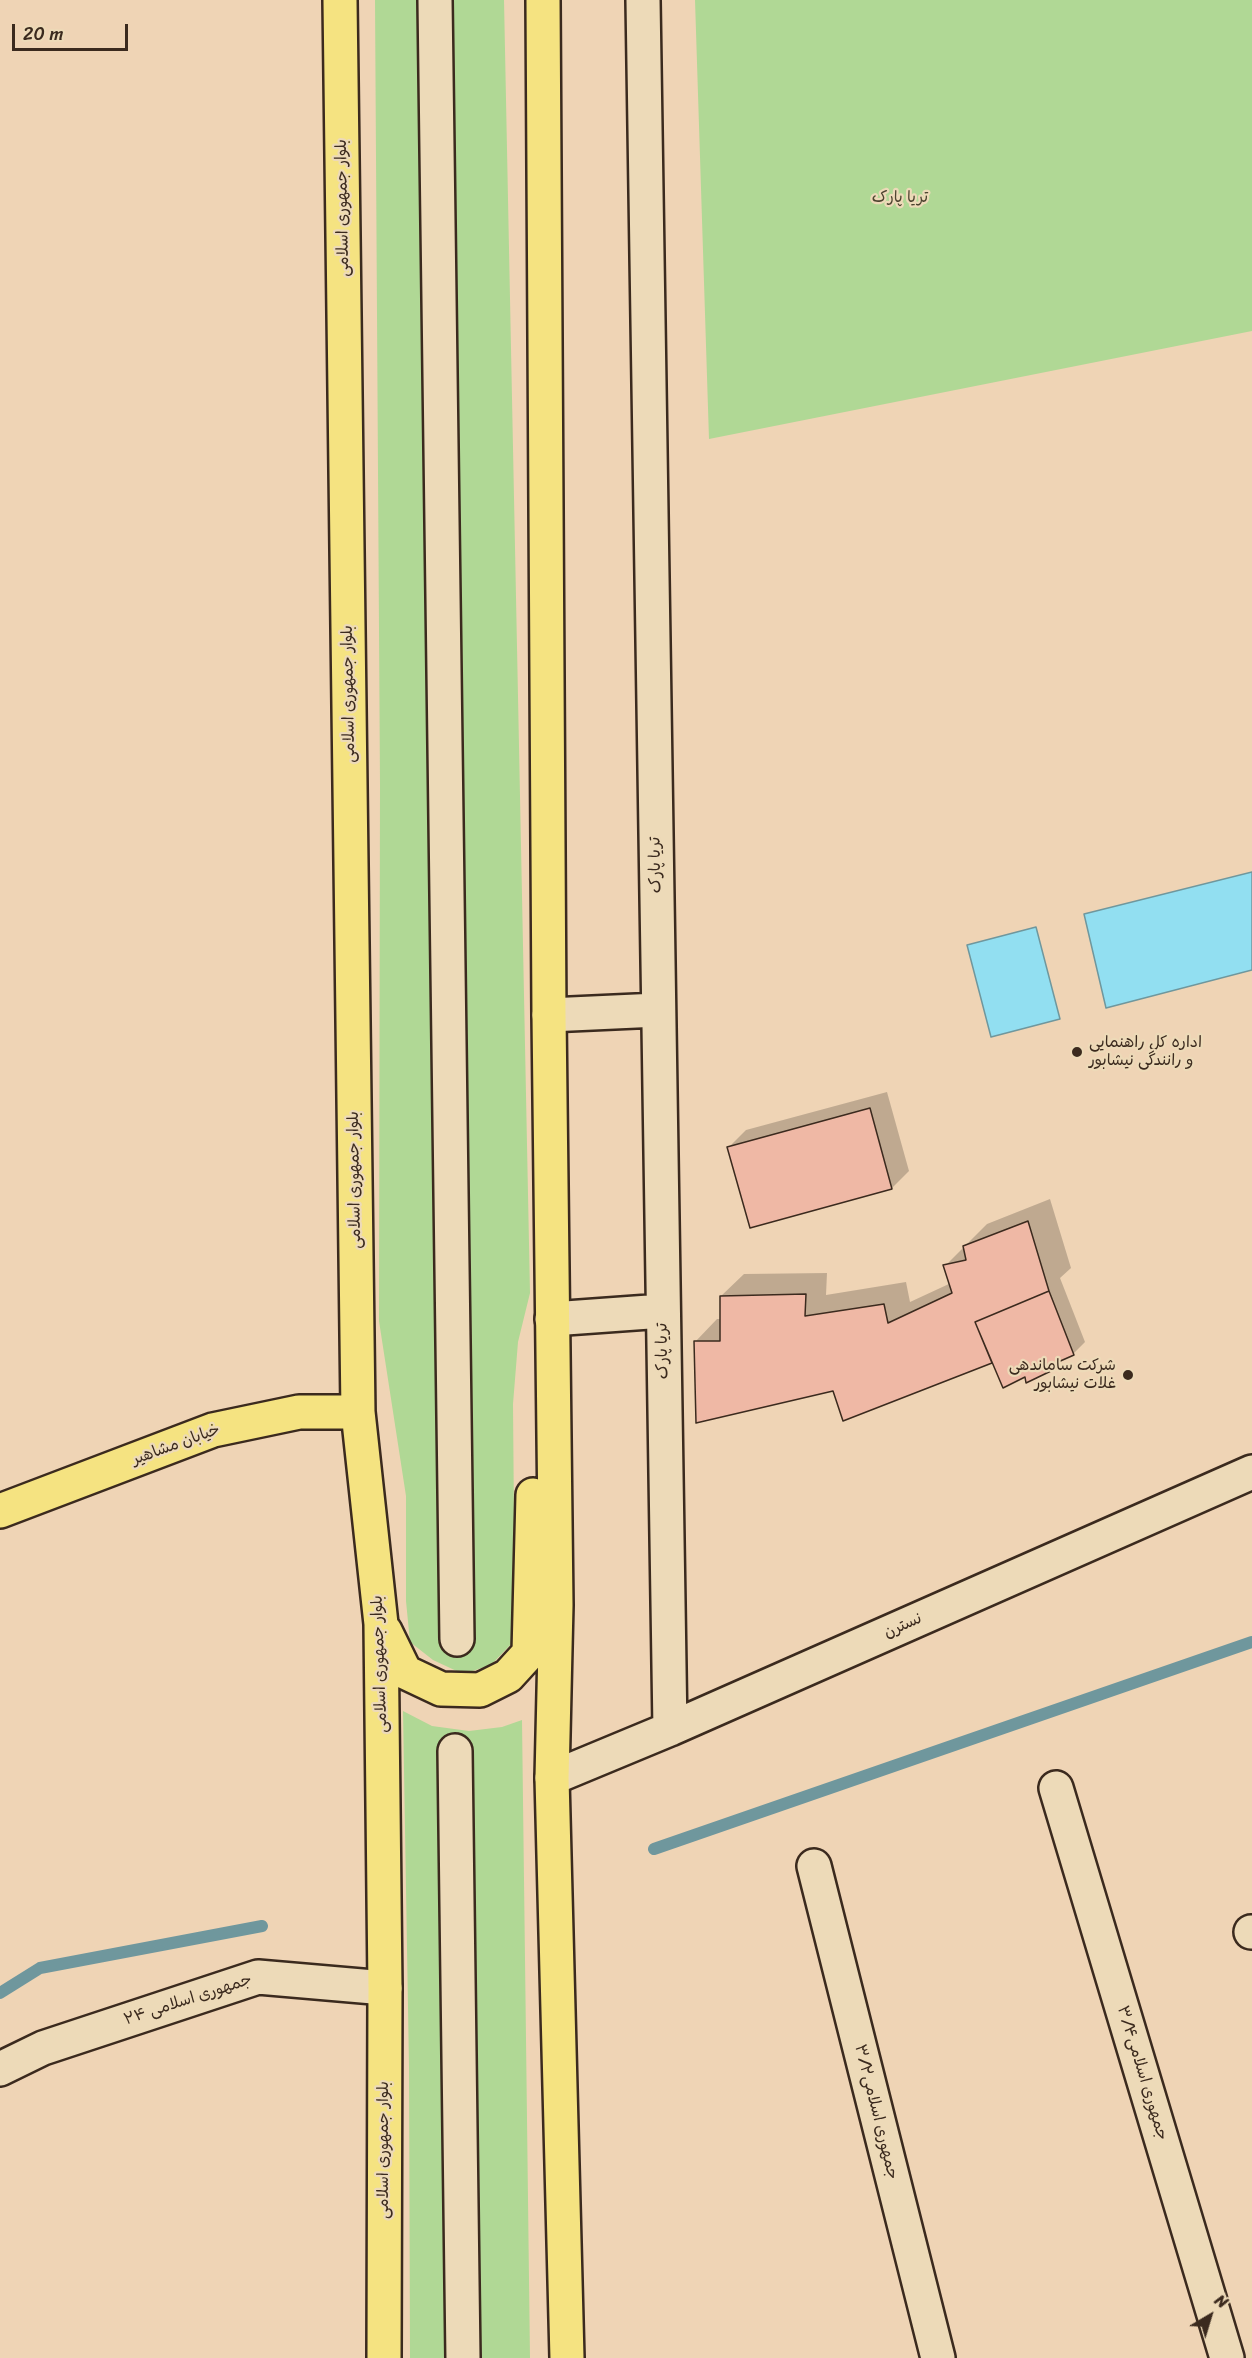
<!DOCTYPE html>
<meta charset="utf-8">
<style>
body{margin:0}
#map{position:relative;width:1252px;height:2358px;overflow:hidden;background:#efd4b5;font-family:Sriracha,sans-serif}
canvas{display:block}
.north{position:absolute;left:1180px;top:2286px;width:60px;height:60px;-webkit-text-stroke:4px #eddab8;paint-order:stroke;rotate:38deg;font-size:16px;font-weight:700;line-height:24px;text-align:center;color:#3b2a1e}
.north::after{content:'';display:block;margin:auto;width:21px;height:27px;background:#3b2a1e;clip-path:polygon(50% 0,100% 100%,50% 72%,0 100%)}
.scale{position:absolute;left:12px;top:24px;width:116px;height:27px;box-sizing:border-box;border:3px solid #3b2a1e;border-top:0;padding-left:8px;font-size:18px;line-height:21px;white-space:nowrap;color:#3b2a1e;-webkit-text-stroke:4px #eddab8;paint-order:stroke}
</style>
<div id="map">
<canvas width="1252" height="2358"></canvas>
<div class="north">N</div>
<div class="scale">20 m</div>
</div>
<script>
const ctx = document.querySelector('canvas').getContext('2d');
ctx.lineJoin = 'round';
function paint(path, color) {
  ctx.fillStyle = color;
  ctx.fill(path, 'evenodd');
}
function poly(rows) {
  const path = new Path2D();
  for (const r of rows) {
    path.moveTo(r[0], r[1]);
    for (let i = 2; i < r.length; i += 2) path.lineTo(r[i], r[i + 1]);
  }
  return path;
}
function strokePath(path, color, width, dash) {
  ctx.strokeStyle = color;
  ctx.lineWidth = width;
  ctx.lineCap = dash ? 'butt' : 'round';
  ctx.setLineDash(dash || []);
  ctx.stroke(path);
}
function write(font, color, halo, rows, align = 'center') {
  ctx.font = font + ' Sriracha,"Playpen Sans Arabic",sans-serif';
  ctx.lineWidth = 4.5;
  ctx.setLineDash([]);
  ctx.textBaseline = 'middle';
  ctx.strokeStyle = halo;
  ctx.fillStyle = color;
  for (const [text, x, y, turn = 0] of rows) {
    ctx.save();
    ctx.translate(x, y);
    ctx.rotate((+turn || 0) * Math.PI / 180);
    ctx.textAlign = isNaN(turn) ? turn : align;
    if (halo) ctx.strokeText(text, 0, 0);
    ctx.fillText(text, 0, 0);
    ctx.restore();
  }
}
paint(poly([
 [375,0,504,0,530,1293,518,1342,513,1404,515,1640,491,1665,463,1674,433,1660,410,1642,406,1601,406,1496,379,1321,380,784],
 [695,0,1252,0,1252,331,709,439],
 [403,1711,432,1726,469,1731,502,1727,522,1720,530,2358,410,2358,409,2066]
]), '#b0d895');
const water = poly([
 [1252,872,1252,970,1106,1008,1084,914,1252,872],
 [1036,927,1060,1019,991,1037,967,945,1036,927]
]);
paint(water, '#92dff1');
strokePath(water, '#6f979d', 1.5);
paint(poly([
 [887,1092,909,1171,892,1188,729,1147,746,1130],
 [1050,1199,1071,1268,1060,1278,1085,1342,1073,1354,1061,1359,1050,1370,1026,1375,993,1360,834,1390,695,1342,717,1319,722,1319,721,1296,744,1274,827,1273,826,1295,906,1282,910,1302,951,1283,945,1266,987,1224]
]), '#0003');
strokePath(poly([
 [654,1849,1252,1642],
 [0,1993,40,1968,262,1926]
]), '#6f979d', 12);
const building = poly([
 [870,1108,892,1189,750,1228,727,1147,870,1108],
 [1028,1221,1049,1291,975,1322,992,1363,843,1421,833,1391,696,1423,694,1341,720,1341,720,1296,806,1294,805,1316,884,1304,888,1323,952,1293,943,1265,966,1260,963,1246,1028,1221],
 [1049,1291,1074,1355,1049,1366,1051,1371,1026,1383,1025,1377,1003,1388,975,1322,1049,1291]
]);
paint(building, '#efb8a5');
strokePath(building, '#3b2a1e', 1.5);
const minor = poly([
 [435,0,457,1639],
 [643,0,670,1729],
 [549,1015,658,1010],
 [552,1319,663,1311],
 [455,1751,463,2358],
 [552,1778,670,1729,1252,1472],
 [1056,1788,1227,2358],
 [814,1866,938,2358],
 [1251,1932,1252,1932],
 [0,2069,43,2048,258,1977,385,1988]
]);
const major = poly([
 [340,0,358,1412,381,1624,385,1988,384,2358],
 [543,0,549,1015,556,1605,552,1778,567,2358],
 [0,1511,213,1430,299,1412,358,1412],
 [385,1631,405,1672,441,1689,480,1690,508,1676,529,1653,533,1495]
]);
strokePath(minor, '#3b2a1e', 38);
strokePath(major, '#3b2a1e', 38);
strokePath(minor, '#eddab8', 33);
strokePath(major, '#f5e381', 33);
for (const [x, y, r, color] of [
 [1077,1052,6,"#3b2a1e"],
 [1128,1375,6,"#3b2a1e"]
]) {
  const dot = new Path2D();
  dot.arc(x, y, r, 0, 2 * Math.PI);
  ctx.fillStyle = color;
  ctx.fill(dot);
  strokePath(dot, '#eddab8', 2);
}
write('16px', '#4d4430', '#eddab8', [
 ["تریا پارک",900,198]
]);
write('16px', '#3b2a1e', '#eddab8', [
 ["بلوار جمهوری اسلامی",343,208,-91],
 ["بلوار جمهوری اسلامی",349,694,-91],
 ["تریا پارک",656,865,-91],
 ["بلوار جمهوری اسلامی",355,1180,-91],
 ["تریا پارک",663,1351,-91],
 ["خیابان مشاهیر",176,1445,-20],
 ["نسترن",903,1626,-24],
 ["بلوار جمهوری اسلامی",380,1664,-92],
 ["جمهوری اسلامی ۲۴",188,2000,-18],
 ["جمهوری اسلامی۳/۴",1142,2073,73],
 ["جمهوری اسلامی۳/۲",876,2112,76],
 ["بلوار جمهوری اسلامی",384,2150,-90]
]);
write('16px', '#3b2a1e', '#eddab8', [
 ["اداره کل راهنمایی",1089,1043],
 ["و رانندگی نیشابور",1089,1061],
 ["شرکت ساماندهی",1116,1366,"right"],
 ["غلات نیشابور",1116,1384,"right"]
], 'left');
</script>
